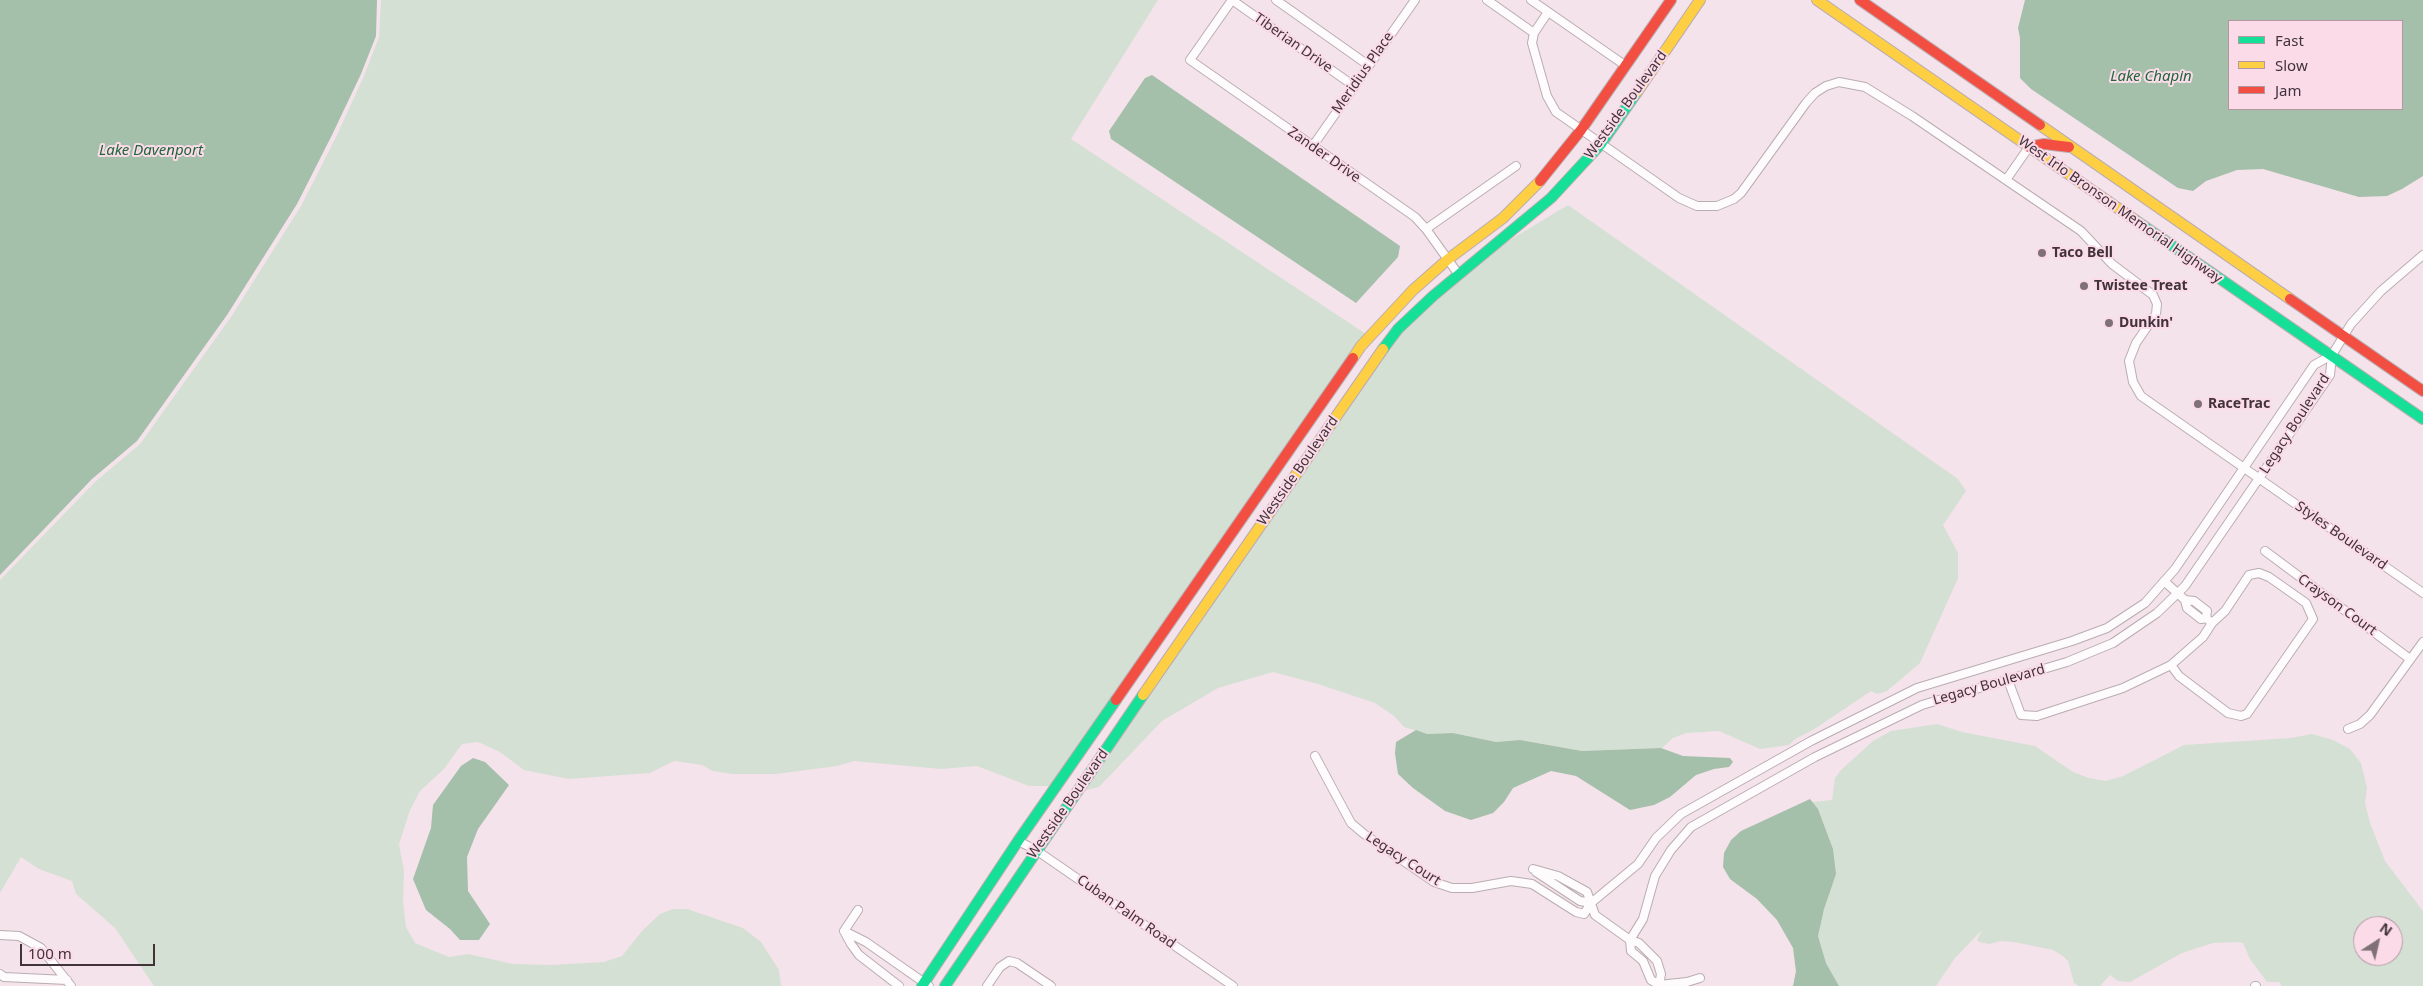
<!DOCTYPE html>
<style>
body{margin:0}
#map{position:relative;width:2423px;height:986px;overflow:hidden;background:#f4e3ea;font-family:"Noto Sans",sans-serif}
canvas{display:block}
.legend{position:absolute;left:2228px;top:20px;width:175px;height:90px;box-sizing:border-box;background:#fcdbe9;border:1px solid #b198a3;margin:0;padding:6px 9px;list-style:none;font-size:15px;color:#403339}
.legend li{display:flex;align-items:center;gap:10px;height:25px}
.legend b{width:25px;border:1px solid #b198a3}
.north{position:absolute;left:2353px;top:916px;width:50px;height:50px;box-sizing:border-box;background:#fcdbe9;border:1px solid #b198a3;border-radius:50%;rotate:35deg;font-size:14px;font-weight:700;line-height:20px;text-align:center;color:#403339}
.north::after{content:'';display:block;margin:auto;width:18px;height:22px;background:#7f7177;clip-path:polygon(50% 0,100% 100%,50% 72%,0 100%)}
.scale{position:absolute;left:20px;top:944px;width:135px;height:22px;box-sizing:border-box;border:2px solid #403339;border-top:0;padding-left:6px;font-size:15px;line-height:18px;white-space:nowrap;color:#403339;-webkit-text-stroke:4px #fcdbe9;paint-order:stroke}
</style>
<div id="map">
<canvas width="2423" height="986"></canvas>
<ul class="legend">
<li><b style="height:6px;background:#16e098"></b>Fast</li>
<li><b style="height:6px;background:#ffcf43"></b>Slow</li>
<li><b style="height:6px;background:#f24e42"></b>Jam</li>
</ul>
<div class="north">N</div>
<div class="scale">100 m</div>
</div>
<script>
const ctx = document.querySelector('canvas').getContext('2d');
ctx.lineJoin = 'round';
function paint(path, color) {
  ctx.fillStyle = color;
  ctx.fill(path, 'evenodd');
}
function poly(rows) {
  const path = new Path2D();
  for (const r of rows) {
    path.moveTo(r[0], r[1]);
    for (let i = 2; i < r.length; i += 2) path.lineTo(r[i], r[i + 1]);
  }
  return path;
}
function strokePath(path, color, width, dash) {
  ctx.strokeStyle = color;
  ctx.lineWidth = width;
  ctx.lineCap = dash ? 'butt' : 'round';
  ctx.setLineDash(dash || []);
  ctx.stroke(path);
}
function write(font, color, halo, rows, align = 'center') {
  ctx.font = font + ' "Noto Sans",sans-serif';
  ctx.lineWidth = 4;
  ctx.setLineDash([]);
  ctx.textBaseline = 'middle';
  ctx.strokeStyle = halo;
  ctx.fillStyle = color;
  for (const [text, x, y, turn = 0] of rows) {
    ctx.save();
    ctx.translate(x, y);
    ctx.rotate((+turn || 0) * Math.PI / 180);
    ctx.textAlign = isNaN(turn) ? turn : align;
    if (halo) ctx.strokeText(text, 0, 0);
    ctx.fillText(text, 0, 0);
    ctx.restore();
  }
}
paint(poly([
 [381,0,1158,0,1071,139,1366,334,1355,346,1050,786,1029,786,977,766,941,769,854,761,837,766,776,774,732,774,713,771,702,765,674,761,650,773,569,779,524,770,500,752,478,742,462,744,444,769,420,791,410,810,399,844,404,871,403,902,406,927,415,943,449,957,468,954,513,964,551,965,604,962,622,956,642,931,660,914,673,909,687,909,743,928,761,942,779,970,781,986,154,986,115,928,76,894,72,881,39,869,21,857,0,893,0,580,95,482,140,444,231,317,301,206,336,137,364,76,379,37],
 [1568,205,1958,479,1966,491,1943,525,1958,553,1958,578,1920,663,1887,691,1877,694,1871,691,1813,730,1795,739,1789,745,1760,749,1719,731,1686,733,1673,738,1662,748,1605,750,1582,751,1520,740,1496,742,1453,733,1427,734,1404,727,1394,716,1375,703,1318,684,1273,672,1218,688,1162,721,1099,787,1082,791,1378,363,1401,333,1436,299,1505,243],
 [1937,724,1962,732,2035,746,2073,772,2089,778,2106,781,2123,776,2184,745,2291,738,2312,734,2333,740,2350,749,2361,763,2367,788,2365,803,2370,823,2385,861,2423,911,2423,986,2282,986,2279,982,2267,982,2250,959,2243,943,2235,942,2213,943,2182,953,2130,982,2118,981,2110,975,2100,986,2079,986,2074,983,2068,961,2063,956,2053,950,2014,942,2001,941,1989,944,1979,942,1977,940,1982,930,1955,958,1936,986,1839,986,1826,963,1818,936,1833,849,1818,809,1812,802,1832,800,1835,778,1841,770,1873,741,1891,731],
 [2363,926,2393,926,2393,956,2363,956]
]), '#d5e0d5');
paint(poly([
 [0,0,377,0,376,36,361,74,332,135,297,204,227,315,137,441,92,479,0,575],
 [2025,0,2423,0,2423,176,2402,189,2387,196,2359,197,2263,169,2237,170,2206,181,2193,191,2178,188,2031,89,2020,78,2020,38,2018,28],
 [2402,21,2402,109,2229,109,2229,21],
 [1152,75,1400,246,1398,257,1356,303,1111,139,1109,131,1145,78],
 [1416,730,1427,734,1453,733,1496,742,1520,740,1582,751,1661,748,1683,756,1730,758,1733,762,1729,767,1714,769,1696,775,1670,797,1654,805,1630,810,1576,776,1551,771,1513,788,1504,802,1493,813,1471,820,1445,811,1413,788,1398,774,1395,753,1396,742],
 [473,758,485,762,509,785,478,829,467,857,468,891,490,924,479,940,460,940,450,929,426,910,413,879,431,828,433,805,461,766],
 [1810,799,1818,809,1833,849,1836,874,1824,909,1818,936,1826,963,1839,986,1793,986,1796,971,1793,948,1777,920,1757,899,1730,879,1723,867,1724,853,1731,840,1741,831]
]), '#a4bfaa');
const street = poly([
 [1232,0,1190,60,1415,217,1426,229,1516,166],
 [1232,0,1354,86],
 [1276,0,1368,65],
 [1487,0,1534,33],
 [1531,0,1626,66],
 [1548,12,1534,33,1532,43,1547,96,1556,112,1679,198,1697,206,1717,206,1734,199,1741,193,1806,103,1815,93,1826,86,1839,82,1865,87,1912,116,2081,231,2112,264,2153,295,2157,304,2156,314,2136,343,2129,361,2133,382,2141,396,2423,593],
 [1312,147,1415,0],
 [2006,180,2029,147],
 [1426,229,1459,275],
 [2265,551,2410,659],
 [2164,581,2185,600,2194,601,2207,611,2206,618,2201,619,2187,608,2185,600],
 [2171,665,2179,676,2228,713,2241,716,2247,714,2313,619,2306,603,2269,577,2259,573,2249,575,2225,611,2212,623],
 [2008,680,2021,715,2037,716,2123,688,2171,665,2203,637,2212,623,2206,618],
 [2348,729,2360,724,2370,715,2423,642],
 [1315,756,1351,823,1364,834,1434,882,1452,888,1472,888,1511,881,1532,884,1576,912,1584,914,1591,903,1638,864,1656,838,1681,814,1811,741,1917,688,2072,641,2107,628,2145,603,2175,569,2314,365,2332,355],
 [1018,841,1036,850,1233,986],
 [1533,869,1558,876,1587,892,1595,915,1630,940,1639,943,1657,961,1661,974,1659,986],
 [1536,872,1580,901,1591,903],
 [844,931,866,942,929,986],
 [844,931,851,944,859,955,899,986],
 [844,931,858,910],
 [0,935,19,936,41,948,71,986],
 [1630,940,1643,919,1655,876,1671,850,1691,827,1815,757,1922,705,2067,662,2113,643,2157,613,2185,586,2330,375,2332,355,2351,324,2381,291,2423,255],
 [1630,940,1631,951,1643,961,1651,980,1659,985],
 [0,974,4,977,67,980],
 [1659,985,1687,982,1700,978],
 [987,986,1000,967,1009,961,1017,963,1051,986],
 [2255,986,2256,986]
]);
const fast = poly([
 [2135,220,2423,419],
 [1383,349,1398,329,1433,296,1551,198,1601,144,1637,92],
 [922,986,1018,841,1116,700],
 [945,986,1143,695]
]);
const slow = poly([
 [1817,0,2135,220],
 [1637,92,1700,0],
 [2040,125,2290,299],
 [1353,358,1361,346,1413,290,1447,260,1503,218,1540,181],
 [1143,695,1383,349]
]);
const jam = poly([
 [1860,0,2040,125],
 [2029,147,2044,144,2069,147],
 [1540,181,1581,130,1671,0],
 [2290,299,2423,391],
 [1116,700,1353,358]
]);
strokePath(street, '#baadb2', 10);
strokePath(fast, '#baadb2', 12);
strokePath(slow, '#baadb2', 12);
strokePath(jam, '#baadb2', 12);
strokePath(street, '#fdfbfc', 8);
strokePath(fast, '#16e098', 10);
strokePath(slow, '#ffcf43', 10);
strokePath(jam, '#f24e42', 10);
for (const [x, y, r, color] of [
 [2042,253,5,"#7f7177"],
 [2084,286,5,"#7f7177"],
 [2109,323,5,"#7f7177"],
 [2198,404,5,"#7f7177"]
]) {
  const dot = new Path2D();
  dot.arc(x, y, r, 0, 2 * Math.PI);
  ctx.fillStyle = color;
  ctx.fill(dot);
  strokePath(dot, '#fcdbe9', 2);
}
write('14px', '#403339', '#fcdbe9', [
 ["Tiberian Drive",1293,43,35],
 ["Meridius Place",1363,73,-55],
 ["Westside Boulevard",1626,105,-54],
 ["Zander Drive",1324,155,35],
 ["West Irlo Bronson Memorial Highway",2120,210,35],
 ["Legacy Boulevard",2295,424,-57],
 ["Westside Boulevard",1298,471,-55],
 ["Styles Boulevard",2341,536,35],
 ["Crayson Court",2337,605,36],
 ["Legacy Boulevard",1989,685,-16],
 ["Westside Boulevard",1068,804,-55],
 ["Legacy Court",1403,859,33],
 ["Cuban Palm Road",1126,912,35]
]);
write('bold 14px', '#403339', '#fcdbe9', [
 ["Taco Bell",2052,253],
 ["Twistee Treat",2094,286],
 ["Dunkin'",2119,323],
 ["RaceTrac",2208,404]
], 'left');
write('italic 15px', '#1e663b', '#fcdbe9', [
 ["Lake Chapin",2151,77],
 ["Lake Davenport",151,151]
]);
</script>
